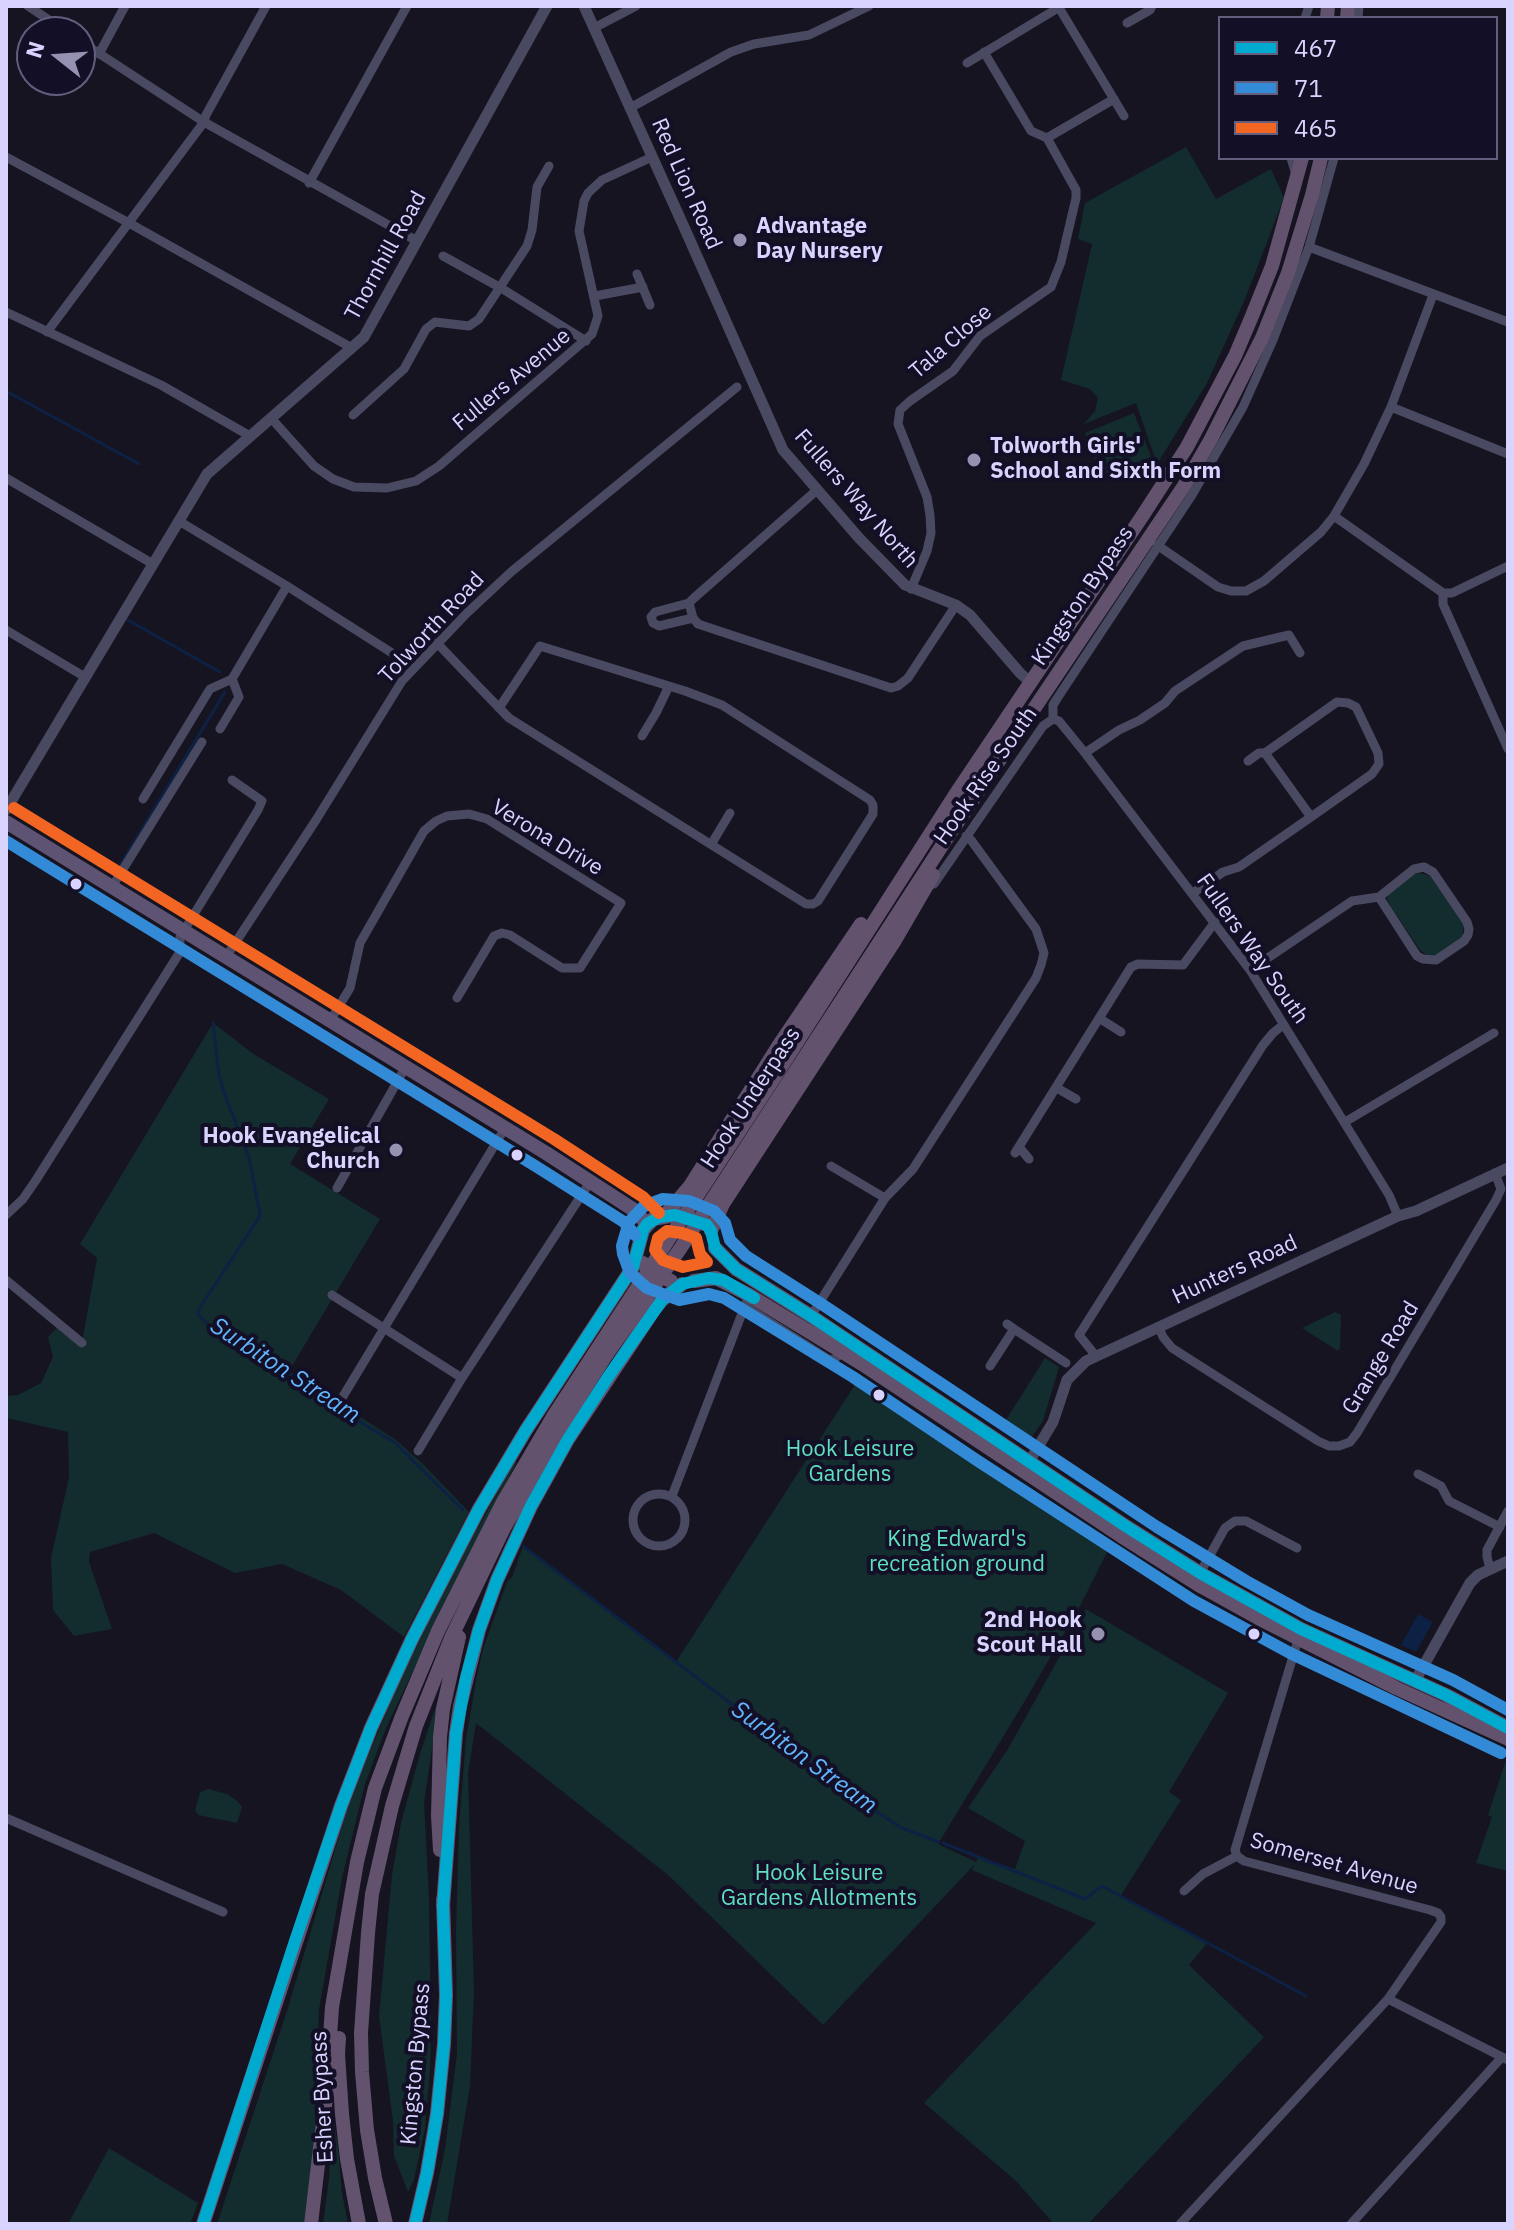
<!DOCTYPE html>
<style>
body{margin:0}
#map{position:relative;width:1514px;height:2230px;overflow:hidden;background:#161421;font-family:"IBM Plex Sans",sans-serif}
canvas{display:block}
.frame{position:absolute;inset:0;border:8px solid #d9d4ff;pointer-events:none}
.legend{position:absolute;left:1218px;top:16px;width:280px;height:144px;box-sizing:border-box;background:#130f26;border:2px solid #625e7d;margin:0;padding:10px 14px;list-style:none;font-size:24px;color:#d9d4ff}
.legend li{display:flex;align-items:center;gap:16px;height:40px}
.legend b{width:40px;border:2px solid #625e7d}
.north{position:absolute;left:16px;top:16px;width:80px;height:80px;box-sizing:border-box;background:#130f26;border:2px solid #625e7d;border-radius:50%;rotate:287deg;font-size:22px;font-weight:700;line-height:32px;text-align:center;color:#d9d4ff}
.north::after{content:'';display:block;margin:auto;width:28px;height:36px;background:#9591b1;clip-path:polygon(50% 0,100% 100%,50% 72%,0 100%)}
</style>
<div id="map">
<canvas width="1514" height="2230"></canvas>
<div class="frame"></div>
<ul class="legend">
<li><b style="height:10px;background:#00a9ce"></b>467</li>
<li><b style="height:10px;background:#338bd7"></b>71</li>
<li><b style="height:10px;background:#f26522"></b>465</li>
</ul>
<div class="north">N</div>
</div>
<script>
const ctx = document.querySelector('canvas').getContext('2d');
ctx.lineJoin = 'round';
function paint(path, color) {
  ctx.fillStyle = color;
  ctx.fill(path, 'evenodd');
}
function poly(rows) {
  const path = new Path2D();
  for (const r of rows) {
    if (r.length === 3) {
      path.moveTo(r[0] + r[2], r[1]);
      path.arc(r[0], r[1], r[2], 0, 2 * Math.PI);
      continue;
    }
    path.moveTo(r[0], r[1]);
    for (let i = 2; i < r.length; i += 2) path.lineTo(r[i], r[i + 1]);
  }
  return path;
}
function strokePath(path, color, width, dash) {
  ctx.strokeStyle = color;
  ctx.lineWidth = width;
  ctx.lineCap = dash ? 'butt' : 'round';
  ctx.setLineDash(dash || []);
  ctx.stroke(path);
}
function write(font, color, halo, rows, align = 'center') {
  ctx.font = font + ' "IBM Plex Sans",sans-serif';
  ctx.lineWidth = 8;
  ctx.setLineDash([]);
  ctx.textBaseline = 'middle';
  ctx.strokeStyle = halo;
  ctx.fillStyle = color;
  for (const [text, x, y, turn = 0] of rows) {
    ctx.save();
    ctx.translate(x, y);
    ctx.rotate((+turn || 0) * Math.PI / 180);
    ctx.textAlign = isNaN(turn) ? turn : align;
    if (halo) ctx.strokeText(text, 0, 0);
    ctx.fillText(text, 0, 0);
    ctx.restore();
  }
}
paint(poly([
 [1186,147,1216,199,1271,169,1284,198,1245,299,1206,385,1157,464,1136,403,1084,424,1095,411,1098,398,1090,389,1061,380,1092,244,1078,239,1085,203],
 [1134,413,1152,459,1103,479,1085,433],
 [1420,873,1430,876,1464,925,1462,938,1437,955,1426,955,1420,950,1391,907,1387,899,1388,894,1414,874],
 [213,1023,255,1055,329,1099,290,1164,380,1219,289,1371,396,1440,423,1464,469,1512,404,1637,341,1590,282,1564,235,1573,154,1533,90,1552,89,1562,112,1629,74,1636,53,1610,51,1558,69,1477,68,1432,6,1418,6,1396,18,1395,41,1383,53,1357,48,1337,57,1328,87,1348,82,1343,97,1258,80,1244],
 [1335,1312,1341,1315,1340,1348,1338,1351,1302,1328],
 [1045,1358,1059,1367,1043,1421,1028,1442,1022,1442,1001,1428],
 [858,1380,920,1419,918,1427,927,1425,1110,1546,1080,1606,1026,1699,938,1844,976,1862,978,1857,1015,1869,1025,1841,968,1808,1008,1749,1086,1609,1228,1693,1169,1792,1181,1800,1120,1897,1207,1943,1189,1965,1264,2037,1088,2224,1054,2224,1015,2180,924,2103,1096,1923,972,1870,974,1865,823,2025,668,1875,476,1723,468,1773,474,1991,470,2086,447,2224,429,2224,445,2149,457,2054,456,1930,459,1826,466,1739,477,1675,483,1649,507,1582,512,1577,523,1546,676,1662],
 [514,1462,517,1462,469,1554,386,1728,365,1784,342,1878,319,2010,315,2136,304,2224,217,2224,287,2011,346,1813,368,1756,396,1689,446,1586],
 [440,1693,424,1803,429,1898,431,2037,430,2068,425,2129,414,2180,408,2192,394,2156,393,2121,379,2016,392,1875,401,1823,420,1754],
 [1508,1754,1508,1871,1476,1863,1492,1817,1488,1815],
 [208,1789,227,1794,237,1801,242,1807,237,1823,198,1815,195,1810,200,1792],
 [332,2109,338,2147,342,2193,348,2224,323,2224,329,2179],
 [109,2148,198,2203,190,2224,68,2224]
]), '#132c2d');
paint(poly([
 [1418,1614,1433,1622,1416,1652,1401,1645]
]), '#0d2144');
strokePath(poly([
 [6,391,139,464],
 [126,619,220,672],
 [116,872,225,692],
 [213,1023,219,1075,226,1098,249,1157,260,1214,258,1219,199,1309,198,1315,223,1338,287,1371,363,1424,394,1442,463,1510],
 [523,1546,854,1797,902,1828,939,1842],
 [943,1843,1085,1899,1102,1886,1306,1996]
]), '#0d2144', 3);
strokePath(poly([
 [28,6,67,32],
 [1058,6,1124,116],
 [1305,18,1309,6],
 [1358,18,1359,6],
 [1127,23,1150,10,1152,6],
 [594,28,636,6],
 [80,41,204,122,417,241],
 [99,54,125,6],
 [967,63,1058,8],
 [630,108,731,52,754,44,809,35,869,6],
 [1047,138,1114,99],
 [6,157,129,223,352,348],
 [1291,158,1296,175],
 [309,183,407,6],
 [1309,247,1508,322],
 [443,256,501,288,586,341],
 [637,274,650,305],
 [595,296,643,287],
 [6,312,161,385,250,436],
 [47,332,204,122,206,115,266,6],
 [1391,407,1508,454],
 [353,415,404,369,426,329,435,322,469,326,479,319,527,246,532,230,537,187,549,166],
 [271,418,314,466,333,479,354,487,387,488,416,481,439,466,592,334,598,316,579,231,584,201,588,193,602,180,652,157],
 [6,478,153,564],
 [817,490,694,598,689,603,693,618,698,624,891,688,898,686,908,678,956,605],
 [1334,516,1443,593],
 [179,521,287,586,414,667],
 [1157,545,1218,587,1231,591,1246,591,1264,581,1321,532,1334,516,1364,464,1391,407,1433,295],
 [911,589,927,551,931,533,930,515,927,497,898,424,900,410,910,401,953,371,980,336,1051,287,1061,262,1076,198,1076,190,1047,138,1031,131,984,52],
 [1443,593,1443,604,1508,749],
 [1443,593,1452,593,1508,566],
 [689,603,655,612,651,617,653,623,659,626,693,618],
 [6,630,85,677],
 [437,643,477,685,509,718,806,904,813,904,818,901,873,814,873,805,870,800,722,705,685,691,540,646,499,708],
 [232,679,287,586],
 [1053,719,1053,705,1058,697,1192,495,1243,407,1273,340,1309,247,1334,158],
 [1053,719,1059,721,1085,753,1250,970,1389,1195,1398,1216],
 [220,729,239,697,232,679],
 [642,736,656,713,669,686],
 [1085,753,1119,730,1140,720,1165,703,1175,691,1243,646,1289,635,1300,653],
 [1248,761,1259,753,1265,753],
 [143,799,210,689,232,679],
 [712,843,730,813],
 [934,884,1043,726,1053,719],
 [112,887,202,742],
 [1193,893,1223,872,1239,867,1311,817,1372,774,1379,764,1378,753,1356,707,1348,703,1337,702,1265,753,1311,817],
 [226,957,316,820,402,681,467,613,511,572,737,387],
 [1250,970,1352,901,1379,897,1414,869,1424,867,1433,872,1467,922,1469,929,1468,935,1464,941,1436,960,1423,959,1417,956,1379,897],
 [1099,1018,1121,1032],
 [330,1021,350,988,360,943,424,831,436,821,447,816,469,814,487,819,621,903,580,968,562,968,510,935,502,933,494,936,457,998],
 [1057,1088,1076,1099],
 [1345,1122,1494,1033],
 [1019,1147,1029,1159],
 [1015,1153,1131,967,1138,964,1183,965,1215,922],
 [831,1166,885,1198],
 [337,1188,405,1068],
 [6,1215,23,1199,36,1180,180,952,180,937,258,810,262,801,232,780],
 [6,1280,82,1343],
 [332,1295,462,1378],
 [745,1306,828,1359,833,1360,842,1353],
 [811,1316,885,1198,913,1169,1036,978,1041,965,1044,953,1036,929,971,840,966,836],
 [1159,1328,1163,1337,1172,1348,1318,1441,1329,1446,1339,1446,1350,1442,1357,1433,1496,1200,1501,1189,1495,1173],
 [1014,1329,1066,1363],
 [1096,1356,1079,1335,1263,1045,1273,1033,1283,1025],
 [990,1366,1014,1329,1007,1324],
 [342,1398,505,1128],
 [418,1451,462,1378,590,1182],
 [1418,1474,1441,1486,1449,1501,1500,1527],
 [659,1520,26],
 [672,1496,749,1295],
 [1490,1568,1487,1557,1487,1550,1508,1511],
 [1200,1573,1225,1528,1235,1521,1246,1521,1297,1548],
 [6,1818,223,1912],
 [1184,1891,1203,1874,1237,1856],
 [1388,1999,1508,2060],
 [1180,2224,1388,1999,1441,1922,1441,1917,1438,1913,1430,1910,1244,1861,1237,1856,1235,1850,1300,1633],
 [1351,2224,1502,2057]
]), '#4a4962', 9);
strokePath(poly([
 [584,6,684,227,783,450,859,538,905,585,956,605,970,615,1020,673,1030,682],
 [6,810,207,474,364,337,547,6],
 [1029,1462,1053,1422,1067,1380,1086,1361,1398,1216,1416,1211,1508,1168],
 [1415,1681,1470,1583,1478,1575,1508,1561]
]), '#4a4962', 11);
strokePath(poly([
 [6,822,546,1153,634,1210,647,1224]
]), '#5e5373', 14);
strokePath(poly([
 [1327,18,1328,6],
 [1347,18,1348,6],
 [665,1215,690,1186,779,1045,861,924],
 [711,1231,723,1204,894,942,933,875],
 [715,1248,736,1269,811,1316,1127,1527,1200,1573,1301,1629,1446,1695,1508,1728],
 [694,1281,716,1278,749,1295,862,1364,1121,1536,1202,1587,1258,1618,1396,1688,1508,1739],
 [440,1850,438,1816,440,1737,443,1709,459,1637],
 [443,1906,456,1733,460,1706,479,1630,497,1580,531,1506,567,1441,654,1310,662,1300,682,1284],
 [339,2038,338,2054,342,2114,347,2159,359,2224],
 [203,2224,341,1806,371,1728,412,1639,479,1509,526,1430,633,1267,643,1230,653,1219,675,1215],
 [311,2224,326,2097,332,2007,357,1862,375,1788,402,1716,438,1631,503,1502,554,1415,778,1072,955,795,1143,515,1187,447,1235,356,1252,316,1272,266,1302,158],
 [386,2224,375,2178,367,2130,362,2072,361,2033,368,1933,372,1894,392,1806,416,1726,451,1638,504,1528,566,1418,605,1357,680,1249,945,841,1184,486,1211,439,1262,338,1288,273,1312,195,1321,158],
 [415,2224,427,2173,437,2114,444,2044,446,1995,443,1899]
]), '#62526e', 14);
strokePath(poly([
 [675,1215,686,1217,707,1225],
 [643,1263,655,1274,671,1281]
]), '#62526e', 14);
strokePath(poly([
 [203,2224,295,1941,341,1806,371,1728,412,1639,479,1509,526,1430,633,1267,643,1230,647,1224,659,1217,675,1215,707,1225,711,1231,715,1248,736,1269,811,1316,1127,1527,1200,1573,1301,1629,1446,1695,1508,1728],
 [415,2224,427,2173,437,2114,444,2044,446,1995,443,1906,456,1733,466,1678,479,1630,497,1580,531,1506,567,1441,608,1377,662,1300,682,1284,709,1278,723,1280,754,1298]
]), '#00a9ce', 12);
strokePath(poly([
 [6,841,537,1167,624,1222,635,1235],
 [1501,1753,1290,1653,1194,1601,978,1461,853,1377,724,1298,709,1294,679,1300,647,1288,630,1273,623,1254,622,1246,629,1222,644,1206,663,1199,689,1201,714,1211,725,1223,730,1240,746,1256,820,1303,1157,1527,1246,1581,1308,1615,1453,1680,1508,1710]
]), '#338bd7', 12);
strokePath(poly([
 [14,808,554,1139,643,1197,659,1213],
 [667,1231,682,1233,696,1238,700,1254,707,1262,683,1267,663,1260,655,1250,658,1238,667,1231]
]), '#f26522', 12);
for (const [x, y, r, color] of [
 [740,240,8,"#9591b1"],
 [974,460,8,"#9591b1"],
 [76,884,7,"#d9d4ff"],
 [396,1150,8,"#9591b1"],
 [517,1155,7,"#d9d4ff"],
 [879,1395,7,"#d9d4ff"],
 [1098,1634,8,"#9591b1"],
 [1254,1634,7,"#d9d4ff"]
]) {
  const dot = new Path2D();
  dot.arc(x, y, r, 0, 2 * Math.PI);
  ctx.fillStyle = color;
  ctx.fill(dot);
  strokePath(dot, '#130f26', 3);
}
write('22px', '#d9d4ff', '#130f26', [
 ["Red Lion Road",686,184,66],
 ["Thornhill Road",386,256,-61],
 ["Tala Close",951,342,-41],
 ["Fullers Avenue",512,380,-40],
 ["Fullers Way North",856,499,49],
 ["Kingston Bypass",1083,596,-56],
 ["Tolworth Road",432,628,-47],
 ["Hook Rise South",986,776,-55],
 ["Verona Drive",547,838,31],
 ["Fullers Way South",1252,949,55],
 ["Hook Underpass",751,1098,-57],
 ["Hunters Road",1235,1270,-25],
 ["Grange Road",1381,1358,-59],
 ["Somerset Avenue",1334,1864,16],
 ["Kingston Bypass",416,2064,-85],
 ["Esher Bypass",323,2097,-93]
]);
write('bold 22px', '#d9d4ff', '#130f26', [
 ["Advantage",756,227],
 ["Day Nursery",756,252],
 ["Tolworth Girls'",990,447],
 ["School and Sixth Form",990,472],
 ["Hook Evangelical",380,1137,"right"],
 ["Church",380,1162,"right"],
 ["2nd Hook",1082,1621,"right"],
 ["Scout Hall",1082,1646,"right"]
], 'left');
write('22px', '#5fe0c0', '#130f26', [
 ["Hook Leisure",850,1450],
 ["Gardens",850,1475],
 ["King Edward's",957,1540],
 ["recreation ground",957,1565],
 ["Hook Leisure",819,1874],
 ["Gardens Allotments",819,1899]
]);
write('italic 24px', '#62b6ff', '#130f26', [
 ["Surbiton Stream",285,1371,33],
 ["Surbiton Stream",804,1758,36]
]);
</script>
